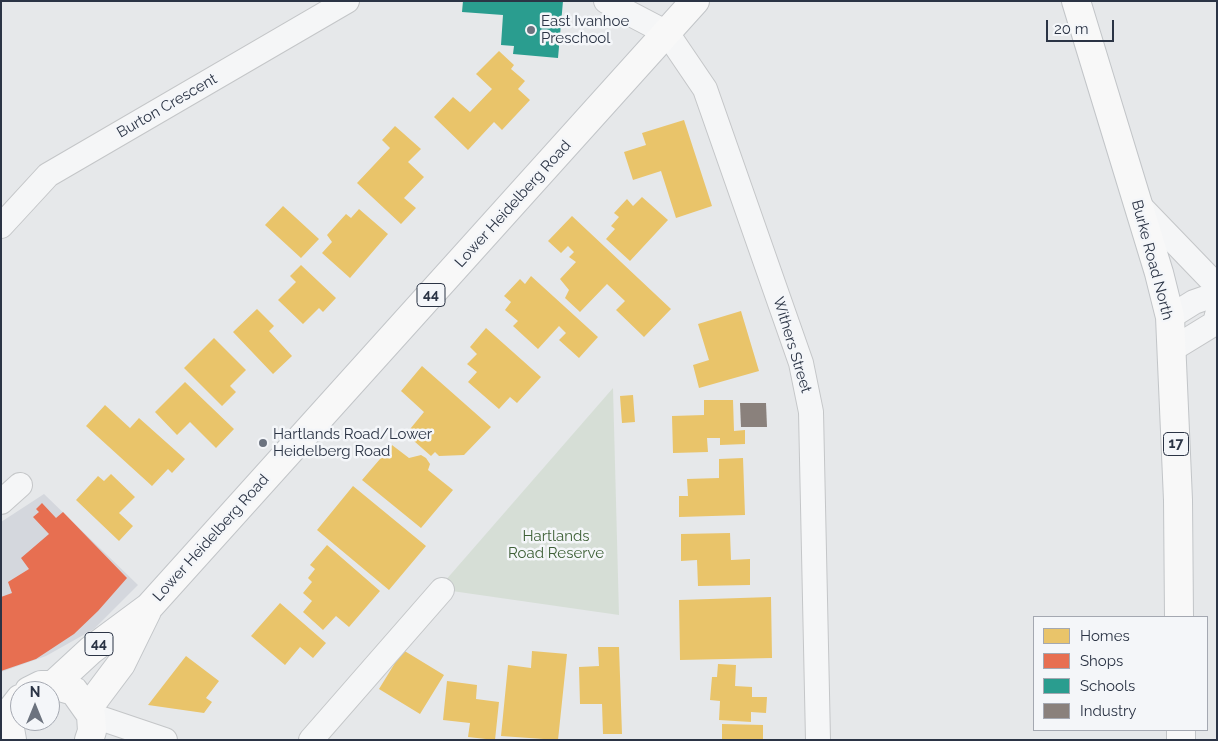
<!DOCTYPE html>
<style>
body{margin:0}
#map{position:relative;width:1218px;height:741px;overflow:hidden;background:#e6e8ea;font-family:Raleway,sans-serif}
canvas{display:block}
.frame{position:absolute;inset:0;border:2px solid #2b3445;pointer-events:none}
.legend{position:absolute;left:1033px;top:616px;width:175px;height:115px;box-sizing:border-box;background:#f4f6f9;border:1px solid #a4a8b1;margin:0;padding:6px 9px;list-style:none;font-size:15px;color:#2b3445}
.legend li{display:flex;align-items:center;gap:10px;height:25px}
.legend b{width:25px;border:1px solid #a4a8b1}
.north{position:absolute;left:10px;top:681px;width:50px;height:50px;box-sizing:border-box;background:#f4f6f9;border:1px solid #a4a8b1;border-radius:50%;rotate:0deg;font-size:14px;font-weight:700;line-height:20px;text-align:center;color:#2b3445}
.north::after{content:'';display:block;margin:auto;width:18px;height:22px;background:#6c737f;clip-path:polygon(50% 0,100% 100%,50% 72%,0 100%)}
.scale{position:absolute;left:1046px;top:20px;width:68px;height:22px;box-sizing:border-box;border:2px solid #2b3445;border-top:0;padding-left:6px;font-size:15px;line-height:18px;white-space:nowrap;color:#2b3445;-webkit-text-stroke:4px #f4f6f9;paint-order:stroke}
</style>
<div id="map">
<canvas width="1218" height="741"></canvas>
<div class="frame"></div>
<ul class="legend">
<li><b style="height:14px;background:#e9c46a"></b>Homes</li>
<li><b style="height:14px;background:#e76f51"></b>Shops</li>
<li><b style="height:14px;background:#2a9d8f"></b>Schools</li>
<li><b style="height:14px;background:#8a817c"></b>Industry</li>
</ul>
<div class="north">N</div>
<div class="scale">20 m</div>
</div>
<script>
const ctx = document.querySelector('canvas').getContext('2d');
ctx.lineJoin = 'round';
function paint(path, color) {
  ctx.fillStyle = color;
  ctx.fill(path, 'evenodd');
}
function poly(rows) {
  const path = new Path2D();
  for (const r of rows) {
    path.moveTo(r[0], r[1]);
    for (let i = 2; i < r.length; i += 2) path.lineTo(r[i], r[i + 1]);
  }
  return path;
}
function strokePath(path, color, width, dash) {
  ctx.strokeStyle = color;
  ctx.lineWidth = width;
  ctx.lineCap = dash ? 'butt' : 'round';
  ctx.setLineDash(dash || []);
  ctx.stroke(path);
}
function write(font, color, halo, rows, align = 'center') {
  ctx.font = font + ' Raleway,sans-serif';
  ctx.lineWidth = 5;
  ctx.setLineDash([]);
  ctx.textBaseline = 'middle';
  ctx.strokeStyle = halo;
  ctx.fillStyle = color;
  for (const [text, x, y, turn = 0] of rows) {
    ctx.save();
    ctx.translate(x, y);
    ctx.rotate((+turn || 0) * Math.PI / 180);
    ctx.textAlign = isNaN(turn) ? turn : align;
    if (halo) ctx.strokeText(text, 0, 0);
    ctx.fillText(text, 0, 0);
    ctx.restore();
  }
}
paint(poly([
 [44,494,138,585,94,629,46,656,1,672,1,522]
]), '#d4d7dd');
paint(poly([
 [613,388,619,615,438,589]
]), '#d6ded6');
paint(poly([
 [499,51,514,65,511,69,525,81,518,89,530,100,502,130,494,122,468,150,434,117,453,97,470,112,492,89,476,74],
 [684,120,712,206,676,218,661,171,633,180,624,152,646,145,642,133],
 [395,126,421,149,408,162,424,177,404,198,416,208,401,224,357,183,390,148,382,140],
 [642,197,668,220,630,261,606,239,615,229,611,226,619,217,614,213,627,199,633,206],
 [283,206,319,239,301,258,265,225],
 [359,209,388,234,350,278,322,253,332,242,327,235,346,214,351,218],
 [572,216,671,309,644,337,616,310,625,301,607,284,580,312,565,298,569,290,560,279,576,262,569,257,574,252,568,246,561,253,548,241],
 [301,265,336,298,323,312,319,308,303,324,278,300,296,282,290,276],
 [531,276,598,337,579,358,559,340,566,333,559,326,538,349,513,326,518,321,505,310,511,302,504,296,520,279,525,284],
 [257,309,274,326,269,331,292,356,273,374,233,332],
 [741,311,759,371,699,388,693,365,709,360,698,324],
 [486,328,541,377,517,403,510,397,499,409,468,382,477,372,467,364,477,354,470,347],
 [214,338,246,370,230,386,236,392,222,406,184,368],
 [422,366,491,427,464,455,439,456,435,452,431,456,406,434,424,412,401,391],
 [185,382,234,429,216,448,190,422,177,435,155,412],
 [633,395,635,422,622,423,620,396],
 [704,400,733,400,734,431,745,430,745,444,720,445,720,438,707,438,708,452,673,453,672,416,704,415],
 [105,405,130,428,139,418,185,459,172,473,168,469,152,486,86,426],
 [392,445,409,458,421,455,426,458,430,464,428,470,453,490,421,528,362,480],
 [743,458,745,515,679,517,679,496,688,496,687,479,719,478,719,459],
 [111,474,135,497,119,513,133,526,119,541,76,500,98,476,104,481],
 [353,486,426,546,389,590,317,530],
 [730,533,731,560,750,559,750,585,698,586,697,560,681,561,681,534],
 [327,545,380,591,349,627,336,616,323,630,303,612,312,601,303,593,312,582,308,578,315,569,310,565],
 [771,597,772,658,680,660,679,600],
 [280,603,326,643,313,658,300,647,285,665,251,636],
 [598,647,619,647,622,734,603,734,602,704,580,704,579,667,599,666],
 [403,650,444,675,420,714,379,689],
 [532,651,567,654,558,740,501,736,508,665,531,668],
 [186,656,219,681,206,698,212,702,204,713,148,705],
 [718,664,736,665,735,686,752,687,752,697,767,697,766,713,751,712,751,722,719,720,720,701,710,700,712,677,717,677],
 [447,681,477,685,476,699,499,702,495,740,468,737,470,723,443,720],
 [722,724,763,725,763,740,722,740]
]), '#e9c46a');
paint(poly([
 [42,503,56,518,63,512,127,578,98,611,74,634,36,659,1,671,1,597,12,593,8,582,29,569,21,558,49,534,33,517,39,512,36,509]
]), '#e76f51');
paint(poly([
 [463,1,563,1,558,58,513,54,514,46,501,45,503,15,462,12]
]), '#2a9d8f');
paint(poly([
 [740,403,766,403,767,427,741,427]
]), '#8a817c');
const minor = poly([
 [606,1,667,33,705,89,801,363,811,412,818,740],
 [1138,204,1217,286],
 [1,226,48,175,347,1],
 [1170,317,1194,302,1217,294],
 [1171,350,1215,323,1217,315],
 [1,502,20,485],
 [91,715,165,740],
 [311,740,442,590]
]);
const major = poly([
 [1076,1,1159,273,1170,317,1178,500,1179,617],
 [53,685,91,650,149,607,695,1],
 [29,691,41,685,53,685,74,691,91,715,92,731,89,740],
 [88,708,121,664,147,611],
 [1181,730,1181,740],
 [12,740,9,723,13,708,20,699]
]);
strokePath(minor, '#c4c6c8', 26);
strokePath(major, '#c2c5c8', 30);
strokePath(minor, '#f5f6f7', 24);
strokePath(major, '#f8f8f8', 28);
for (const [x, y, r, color] of [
 [531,30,5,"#6c737f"],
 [263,443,5,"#6c737f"]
]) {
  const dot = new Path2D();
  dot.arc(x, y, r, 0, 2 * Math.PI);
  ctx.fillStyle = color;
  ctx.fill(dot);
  strokePath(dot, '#f4f6f9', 2);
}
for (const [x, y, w] of [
 [431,295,28],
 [1176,444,25],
 [99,644,28]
]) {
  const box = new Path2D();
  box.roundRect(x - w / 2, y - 11.5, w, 23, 4);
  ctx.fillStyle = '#f4f6f9';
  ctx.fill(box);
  strokePath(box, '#2b3445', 1);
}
write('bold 14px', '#2b3445', null, [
 ["44",431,295],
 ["17",1176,444],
 ["44",99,644]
]);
write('15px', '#2b3445', '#f4f6f9', [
 ["East Ivanhoe",541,21],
 ["Preschool",541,38],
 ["Hartlands Road/Lower",273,434],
 ["Heidelberg Road",273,451]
], 'left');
write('15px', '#2b3445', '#f4f6f9', [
 ["Burton Crescent",167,106,-30],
 ["Lower Heidelberg Road",513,204,-48],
 ["Burke Road North",1152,260,75],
 ["Withers Street",792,345,73],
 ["Lower Heidelberg Road",211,538,-48]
]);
write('15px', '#3f6138', '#f4f6f9', [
 ["Hartlands",556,536],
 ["Road Reserve",556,553]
]);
</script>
